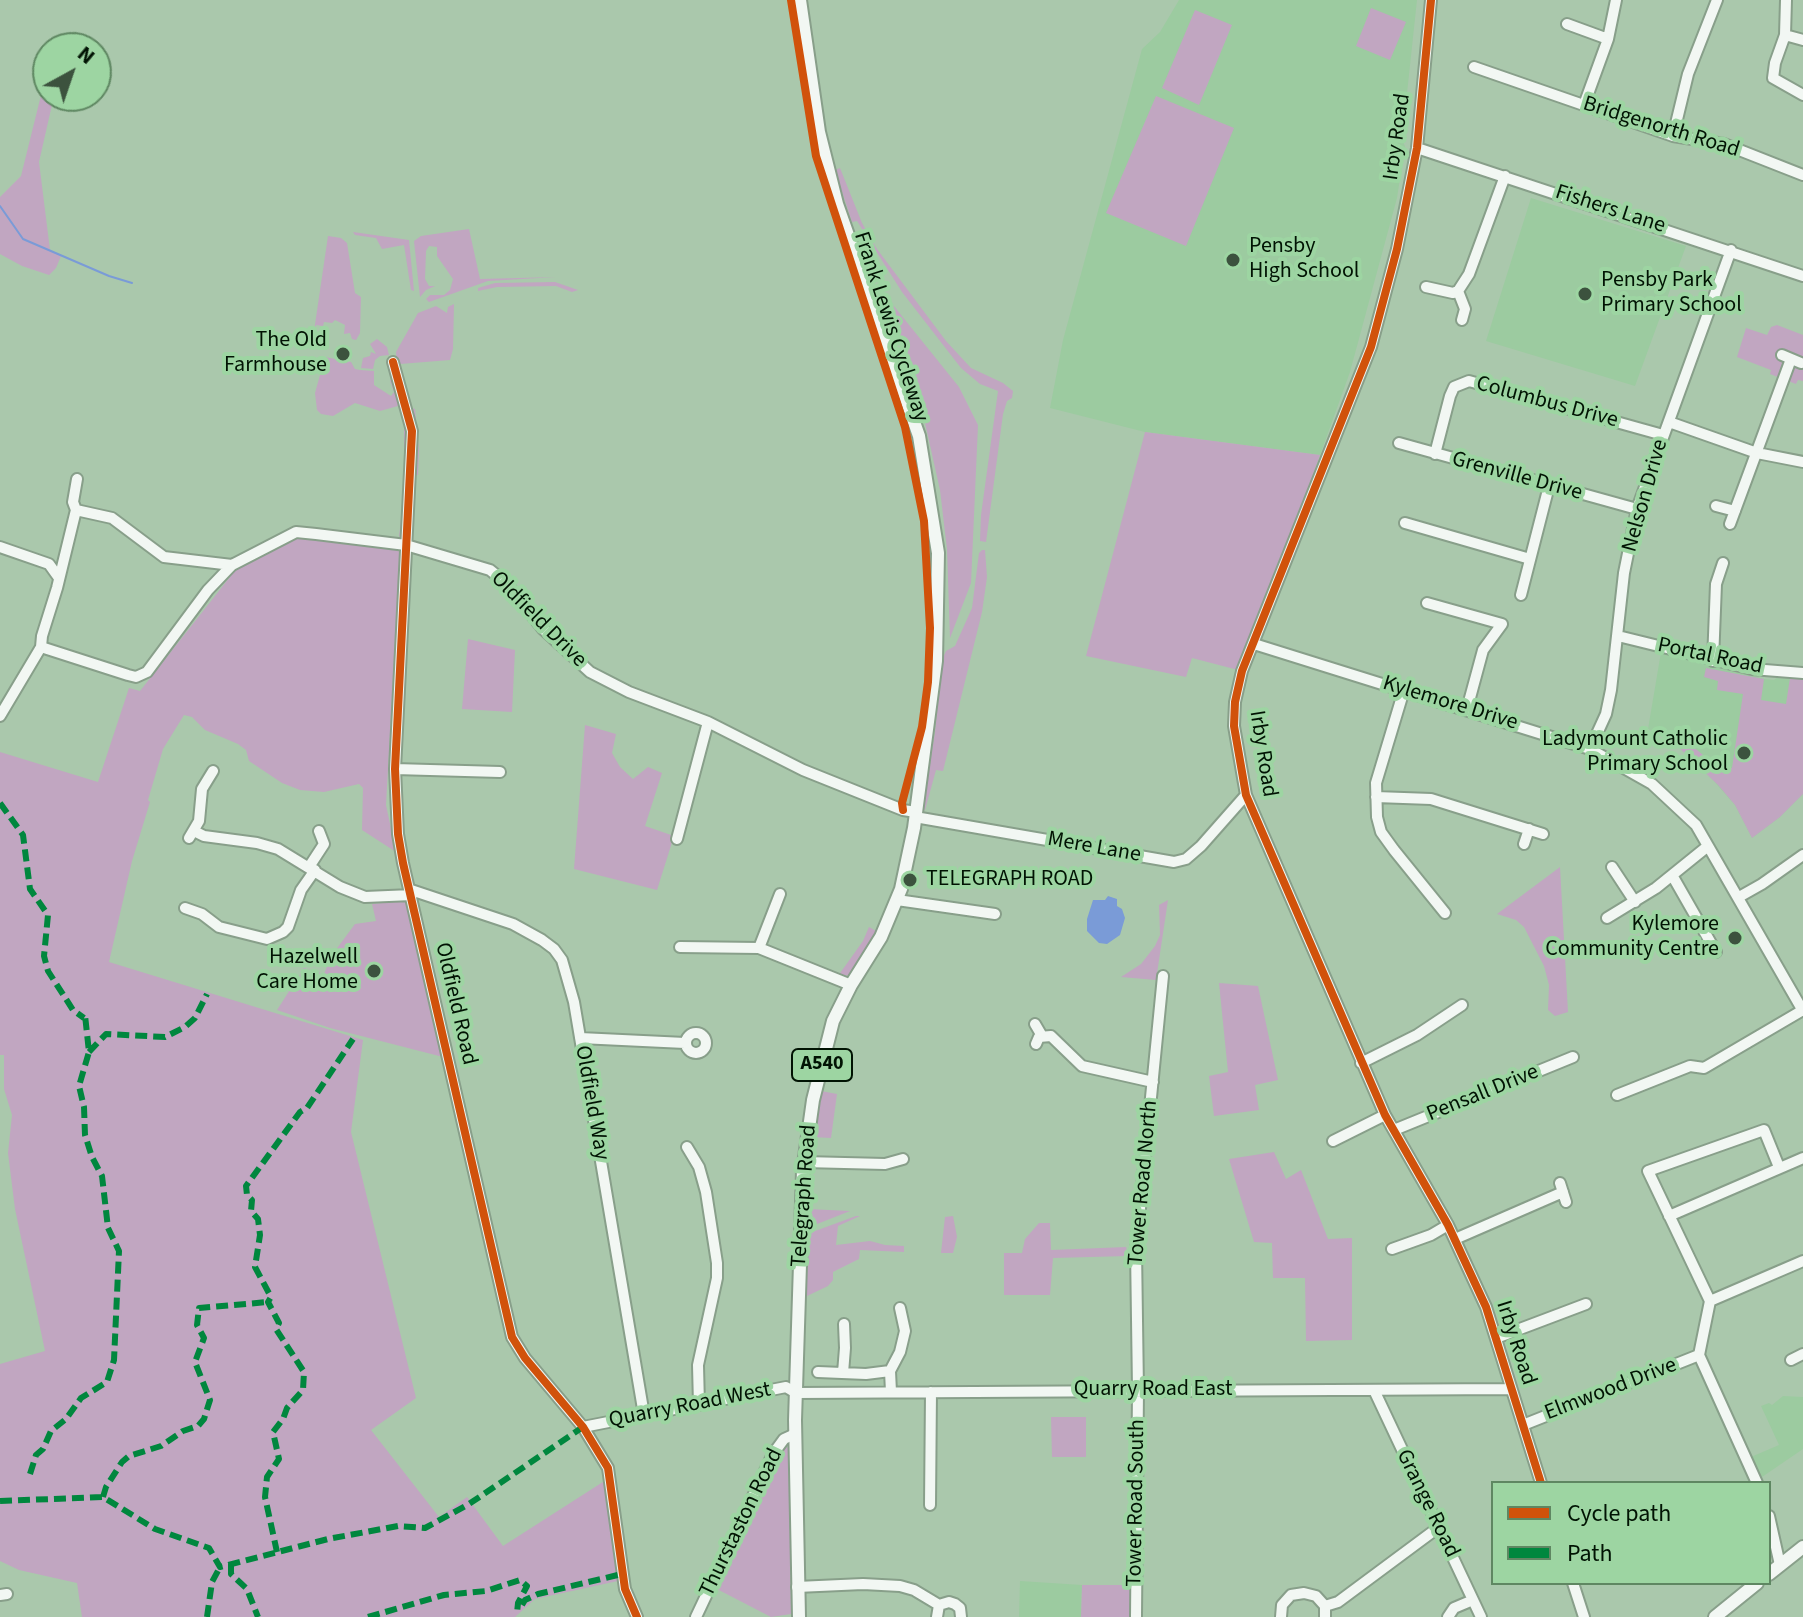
<!DOCTYPE html>
<style>
body{margin:0}
#map{position:relative;width:1803px;height:1617px;overflow:hidden;background:#aac8ac;font-family:"Source Sans 3",sans-serif}
canvas{display:block}
.legend{position:absolute;left:1491px;top:1481px;width:280px;height:104px;box-sizing:border-box;background:#9dd5a2;border:2px solid #5f8762;margin:0;padding:10px 14px;list-style:none;font-size:24px;color:#011303}
.legend li{display:flex;align-items:center;gap:16px;height:40px}
.legend b{width:40px;border:2px solid #5f8762}
.north{position:absolute;left:32px;top:32px;width:80px;height:80px;box-sizing:border-box;background:#9dd5a2;border:2px solid #5f8762;border-radius:50%;rotate:40deg;font-size:22px;font-weight:700;line-height:32px;text-align:center;color:#011303}
.north::after{content:'';display:block;margin:auto;width:28px;height:36px;background:#3c523e;clip-path:polygon(50% 0,100% 100%,50% 72%,0 100%)}
</style>
<div id="map">
<canvas width="1803" height="1617"></canvas>
<ul class="legend">
<li><b style="height:10px;background:#d1520b"></b>Cycle path</li>
<li><b style="height:10px;background:#00873e"></b>Path</li>
</ul>
<div class="north">N</div>
</div>
<script>
const ctx = document.querySelector('canvas').getContext('2d');
ctx.lineJoin = 'round';
function paint(path, color) {
  ctx.fillStyle = color;
  ctx.fill(path, 'evenodd');
}
function poly(rows) {
  const path = new Path2D();
  for (const r of rows) {
    if (r.length === 3) {
      path.moveTo(r[0] + r[2], r[1]);
      path.arc(r[0], r[1], r[2], 0, 2 * Math.PI);
      continue;
    }
    path.moveTo(r[0], r[1]);
    for (let i = 2; i < r.length; i += 2) path.lineTo(r[i], r[i + 1]);
  }
  return path;
}
function strokePath(path, color, width, dash) {
  ctx.strokeStyle = color;
  ctx.lineWidth = width;
  ctx.lineCap = dash ? 'butt' : 'round';
  ctx.setLineDash(dash || []);
  ctx.stroke(path);
}
function write(font, color, halo, rows, align = 'center') {
  ctx.font = font + ' "Source Sans 3",sans-serif';
  ctx.lineWidth = 8;
  ctx.setLineDash([]);
  ctx.textBaseline = 'middle';
  ctx.strokeStyle = halo;
  ctx.fillStyle = color;
  for (const [text, x, y, turn = 0] of rows) {
    ctx.save();
    ctx.translate(x, y);
    ctx.rotate((+turn || 0) * Math.PI / 180);
    ctx.textAlign = isNaN(turn) ? turn : align;
    if (halo) ctx.strokeText(text, 0, 0);
    ctx.fillText(text, 0, 0);
    ctx.restore();
  }
}
paint(poly([
 [1179,0,1417,0,1402,140,1405,146,1397,198,1350,372,1320,455,1145,432,1050,408,1063,340,1142,49,1160,32],
 [1531,198,1686,246,1635,386,1486,341],
 [1661,652,1764,679,1774,680,1780,675,1803,679,1803,794,1780,817,1752,838,1735,805,1698,763,1673,742,1648,729],
 [1783,1396,1803,1397,1803,1449,1762,1477,1751,1457,1779,1445,1761,1406,1769,1403,1772,1405],
 [1020,1581,1082,1585,1081,1617,1019,1617]
]), '#9ccba0');
paint(poly([
 [1371,8,1406,22,1390,60,1356,46],
 [1195,10,1232,25,1199,105,1162,88],
 [48,67,48,96,54,96,39,162,50,250,61,256,56,268,49,275,22,266,0,254,0,197,21,176],
 [1156,96,1234,128,1186,246,1106,213],
 [840,168,862,223,877,249,946,341,971,368,1003,383,1013,391,1012,398,1007,401,1003,414,986,542,980,541,981,515,998,391,980,384,961,368,902,292,857,221,852,222,835,170],
 [469,229,480,279,556,277,488,281,429,302,426,299,430,295,444,295,450,290,453,279,437,256,437,247,429,246,426,251,425,279,429,286,435,286,426,290,420,297,414,241,421,236],
 [353,232,409,240,414,291,411,290,404,245,382,249,376,238,355,235],
 [328,236,341,238,347,243,355,293,361,297,360,333,356,340,352,339,350,333,344,334,345,325,335,320,332,323,324,322,323,326,316,325,313,338],
 [555,282,578,290,572,292,556,286,497,287,478,291,478,288,495,283],
 [885,295,959,387,978,425,971,583,950,638,947,549,940,490,917,387,883,296],
 [454,304,453,349,450,360,400,364,407,398,412,408,415,409,419,450,418,475,414,475,414,416,407,407,397,368,396,352,418,313,436,306,447,313,448,307],
 [1777,325,1803,335,1803,381,1798,380,1796,384,1770,374,1771,370,1737,357,1746,328,1767,335,1771,327],
 [377,339,387,347,389,355,380,356,375,360,373,369,361,368,363,358,370,356,371,352,376,354,370,344],
 [325,357,351,362,355,369,360,370,374,371,374,385,391,396,394,392,390,381,392,377,406,423,407,484,402,538,399,536,404,498,404,419,401,410,398,406,380,411,355,403,333,416,321,414,317,410,315,393],
 [1145,432,1320,455,1242,671,1192,658,1186,677,1086,656],
 [298,538,400,550,386,805,396,852,362,830,363,788,359,784,324,792,300,790,282,783,249,761,246,750,238,744,205,730,192,717,184,715,163,749,148,800,150,802,132,861,109,962,363,1040,351,1132,416,1398,371,1430,439,1517,467,1497,503,1546,606,1480,618,1581,535,1599,515,1617,82,1617,77,1583,19,1570,0,1561,0,1364,45,1351,15,1209,8,1153,12,1115,4,1089,4,1055,0,1055,0,752,98,782,129,688,140,691,237,568],
 [982,550,985,550,987,577,982,612,943,771,936,770,925,810,923,810,935,732,942,660,946,651,955,646,972,608,979,553],
 [468,639,515,650,512,712,462,709],
 [1706,668,1764,679,1761,700,1786,704,1790,678,1803,679,1803,794,1780,817,1752,838,1735,805,1718,785,1673,742,1661,736,1673,732,1674,737,1681,742,1686,741,1708,759,1708,764,1732,768,1743,694,1717,690,1718,681,1704,677],
 [585,725,616,734,612,753,620,767,633,779,648,767,662,773,645,826,674,836,657,890,574,869],
 [1560,867,1568,1012,1555,1016,1548,1010,1549,985,1544,966,1524,927,1516,920,1497,914],
 [1168,900,1156,980,1121,977,1141,964,1155,946,1160,935,1159,905],
 [403,901,409,906,443,1057,330,1028,277,1010,304,968,324,974,332,955,355,924,376,921,372,904],
 [869,927,876,931,853,975,838,976,863,941],
 [1219,983,1258,986,1278,1080,1255,1085,1259,1110,1214,1116,1209,1076,1228,1072],
 [821,1091,837,1094,831,1138,812,1137],
 [1274,1152,1286,1179,1301,1170,1328,1239,1352,1238,1352,1340,1306,1341,1305,1278,1273,1278,1272,1243,1254,1242,1229,1159],
 [808,1209,850,1211,807,1228],
 [856,1216,860,1216,838,1226,836,1245,870,1241,885,1245,904,1246,904,1252,860,1250,859,1259,833,1272,833,1280,828,1286,807,1296,807,1234],
 [953,1216,957,1237,953,1253,941,1253,945,1217],
 [1039,1223,1050,1223,1051,1250,1126,1247,1128,1256,1053,1258,1050,1295,1004,1295,1004,1253,1022,1253,1025,1239],
 [1051,1417,1086,1417,1086,1457,1052,1457],
 [783,1446,789,1448,791,1614,771,1617,715,1588],
 [1082,1585,1130,1585,1130,1617,1081,1617]
]), '#c1a6c1');
paint(poly([
 [1108,896,1117,899,1117,906,1122,909,1125,918,1120,935,1107,944,1099,943,1087,931,1087,919,1093,900,1105,900]
]), '#7a9bd7');
strokePath(poly([
 [0,206,23,239,109,276,132,283]
]), '#7a9bd7', 2);
const minor = poly([
 [1431,0,1417,148,1397,249,1371,347,1242,671,1235,702,1234,726,1246,795,1385,1115,1448,1225,1486,1307,1541,1483],
 [1786,0,1785,35,1775,63,1773,78,1803,95],
 [1567,24,1608,39],
 [1785,35,1803,40],
 [1474,67,1673,136,1724,144,1803,175],
 [1584,105,1608,39,1616,0],
 [1673,136,1688,74,1717,0],
 [1417,148,1803,276],
 [1426,287,1453,293,1458,291],
 [1462,320,1465,309,1458,291,1469,274,1505,176],
 [1782,355,1801,363],
 [393,362,412,431,395,769,398,834,403,863,512,1337,525,1358,583,1427,608,1468,625,1589,637,1617],
 [1669,422,1757,453,1803,462],
 [1399,443,1637,509],
 [1435,454,1450,396,1454,387,1469,381,1663,435],
 [1716,506,1735,511],
 [76,510,73,502,77,479],
 [1405,523,1530,559],
 [1730,524,1791,359],
 [0,547,49,564,59,578],
 [1521,595,1549,486],
 [1427,603,1502,624,1483,650,1467,709],
 [1618,636,1752,669,1803,673],
 [1254,644,1590,749,1652,784,1696,825,1803,1011],
 [41,647,42,636,57,588,76,510,112,518,164,557,232,565],
 [1713,661,1716,584,1723,563],
 [1404,690,1376,783,1377,817,1381,832,1394,850,1445,913],
 [0,716,41,647,128,675,136,677,147,672,208,590,232,565,296,532,316,534,406,545,490,570,506,583,543,629,590,672,629,692,708,722,803,770,903,810,916,812],
 [1590,749,1606,714,1611,690,1624,573,1637,509,1731,250],
 [395,769,500,772],
 [1376,797,1431,799,1543,834],
 [915,817,1174,862,1186,859,1201,846,1246,795],
 [194,831,204,836,257,843,278,849,340,887,365,897,412,895],
 [189,838,199,821,202,789,213,771],
 [677,839,708,722],
 [1524,844,1529,829],
 [309,867,324,844,319,831],
 [1612,867,1635,902],
 [1672,875,1716,952],
 [411,890,513,924,542,940,554,949,562,960,574,1002,644,1415],
 [1739,897,1762,884,1803,855],
 [897,900,995,914],
 [185,908,202,914,219,927,267,939,283,932,288,927,301,890,315,870],
 [1607,918,1656,888,1708,846],
 [680,947,759,948,851,985],
 [759,948,780,894],
 [1035,1024,1042,1036],
 [696,1043,10],
 [580,1038,685,1043],
 [1036,1044,1039,1037,1051,1036,1082,1066,1153,1082],
 [1361,1063,1417,1035,1462,1005],
 [1617,1095,1690,1066,1704,1068,1803,1010],
 [1394,1130,1573,1057],
 [1333,1141,1385,1115],
 [687,1147,699,1167,706,1192,717,1263,717,1278,698,1365,699,1405],
 [804,1162,885,1164,903,1159],
 [1560,1183,1566,1202],
 [1669,1216,1803,1158],
 [1455,1239,1563,1192],
 [1392,1249,1431,1235,1448,1225],
 [1710,1301,1648,1171,1764,1130,1779,1167],
 [1710,1301,1803,1261],
 [1496,1338,1586,1304],
 [1699,1355,1757,1483],
 [1699,1355,1710,1301],
 [1791,1360,1803,1354],
 [818,1372,866,1374,890,1371],
 [843,1373,845,1348,844,1324],
 [1374,1390,1481,1617],
 [891,1392,890,1371,900,1352,905,1331,900,1308],
 [1523,1425,1699,1355],
 [583,1427,786,1387,796,1393,1510,1389],
 [930,1505,931,1392],
 [1769,1516,1780,1565],
 [1573,1583,1584,1617],
 [797,1587,863,1584,900,1586,914,1590,939,1605],
 [0,1595,7,1594],
 [939,1605,949,1602,955,1604,960,1608,961,1617],
 [1325,1606,1338,1602,1439,1527],
 [696,1617,773,1454,784,1439,795,1434],
 [937,1617,939,1605],
 [1136,1617,1138,1390,1136,1249,1163,976],
 [1281,1617,1282,1605,1291,1595,1304,1593,1316,1596,1325,1606,1325,1617],
 [1448,1617,1454,1608,1473,1600]
]);
const major = poly([
 [1769,1574,1803,1547],
 [799,1617,795,1420,803,1171,813,1100,833,1021,851,985,881,937,901,889,914,828,936,661,938,553,919,436,837,204,819,132,800,0],
 [1715,1617,1757,1583]
]);
strokePath(minor, '#889f8a', 14);
strokePath(major, '#889f8a', 16);
strokePath(minor, '#f2f7f3', 10);
strokePath(major, '#f2f7f3', 12);
strokePath(poly([
 [0,803,23,835,30,889,48,915,44,956,48,971,73,1010,84,1018],
 [89,1052,106,1034,165,1037,185,1027,195,1018,207,994],
 [30,1474,36,1455,43,1449,51,1431,66,1419,81,1398,107,1382,114,1360,119,1251,108,1228,102,1176,92,1157,85,1135,84,1107,79,1086,89,1052,85,1015],
 [103,1497,106,1487,122,1462,129,1456,161,1446,183,1431,198,1426,204,1419,210,1400,195,1362,204,1338,197,1325,199,1308,268,1302],
 [0,1501,103,1497,155,1529,209,1548,220,1567,328,1539,398,1526,425,1528,469,1504,583,1427],
 [277,1552,265,1497,267,1477,279,1459,273,1432,283,1419,287,1408,303,1390,304,1372,276,1329,279,1323,268,1302,271,1297,255,1267,260,1235,258,1219,251,1211,252,1200,247,1195,246,1186,300,1112,307,1108,353,1039],
 [231,1564,231,1574,247,1589,258,1617],
 [522,1605,525,1600,538,1594,622,1574],
 [207,1617,212,1582,220,1567],
 [368,1617,444,1595,486,1591,520,1580,527,1586,518,1603,517,1613]
]), '#00873e', 6, [12, 6]);
strokePath(poly([
 [791,0,816,156,905,427,924,521,930,628,928,682,922,727,902,803,903,810],
 [1431,0,1417,148,1397,249,1371,347,1242,671,1235,702,1234,726,1246,795,1385,1115,1448,1225,1486,1307,1541,1483],
 [393,362,412,431,395,769,398,834,403,863,512,1337,525,1358,583,1427,608,1468,625,1589,637,1617]
]), '#d1520b', 8);
for (const [x, y, r, color] of [
 [1233,260,8,"#3c523e"],
 [1585,294,8,"#3c523e"],
 [343,354,8,"#3c523e"],
 [1744,753,8,"#3c523e"],
 [910,880,8,"#3c523e"],
 [1735,938,8,"#3c523e"],
 [374,971,8,"#3c523e"]
]) {
  const dot = new Path2D();
  dot.arc(x, y, r, 0, 2 * Math.PI);
  ctx.fillStyle = color;
  ctx.fill(dot);
  strokePath(dot, '#9dd5a2', 3);
}
for (const [x, y, w] of [
 [822,1065,60]
]) {
  const box = new Path2D();
  box.roundRect(x - w / 2, y - 16, w, 32, 6);
  ctx.fillStyle = '#9dd5a2';
  ctx.fill(box);
  strokePath(box, '#011303', 2);
}
write('bold 20px', '#011303', null, [
 ["A540",822,1065]
]);
write('22px', '#011303', '#9dd5a2', [
 ["Bridgenorth Road",1661,128,17],
 ["Irby Road",1398,137,-82],
 ["Fishers Lane",1610,210,18],
 ["Frank Lewis Cycleway",890,327,72],
 ["Columbus Drive",1547,403,15],
 ["Grenville Drive",1517,477,15],
 ["Nelson Drive",1646,496,-74],
 ["Oldfield Drive",538,620,45],
 ["Portal Road",1710,657,12],
 ["Kylemore Drive",1450,704,17],
 ["Irby Road",1262,754,81],
 ["Mere Lane",1094,848,10],
 ["Oldfield Road",455,1004,77],
 ["Pensall Drive",1483,1094,-22],
 ["Oldfield Way",591,1103,80],
 ["Tower Road North",1144,1183,-85],
 ["Telegraph Road",805,1196,-86],
 ["Irby Road",1515,1343,72],
 ["Quarry Road East",1153,1390],
 ["Elmwood Drive",1611,1390,-21],
 ["Quarry Road West",690,1406,-11],
 ["Tower Road South",1137,1503,-89],
 ["Grange Road",1427,1504,64],
 ["Thurstaston Road",742,1523,-64]
]);
write('22px', '#011303', '#9dd5a2', [
 ["Pensby",1249,247,"left"],
 ["High School",1249,272,"left"],
 ["Pensby Park",1601,281,"left"],
 ["Primary School",1601,306,"left"],
 ["The Old",327,341],
 ["Farmhouse",327,366],
 ["Ladymount Catholic",1728,740],
 ["Primary School",1728,765],
 ["TELEGRAPH ROAD",926,880,"left"],
 ["Kylemore",1719,925],
 ["Community Centre",1719,950],
 ["Hazelwell",358,958],
 ["Care Home",358,983]
], 'right');
</script>
